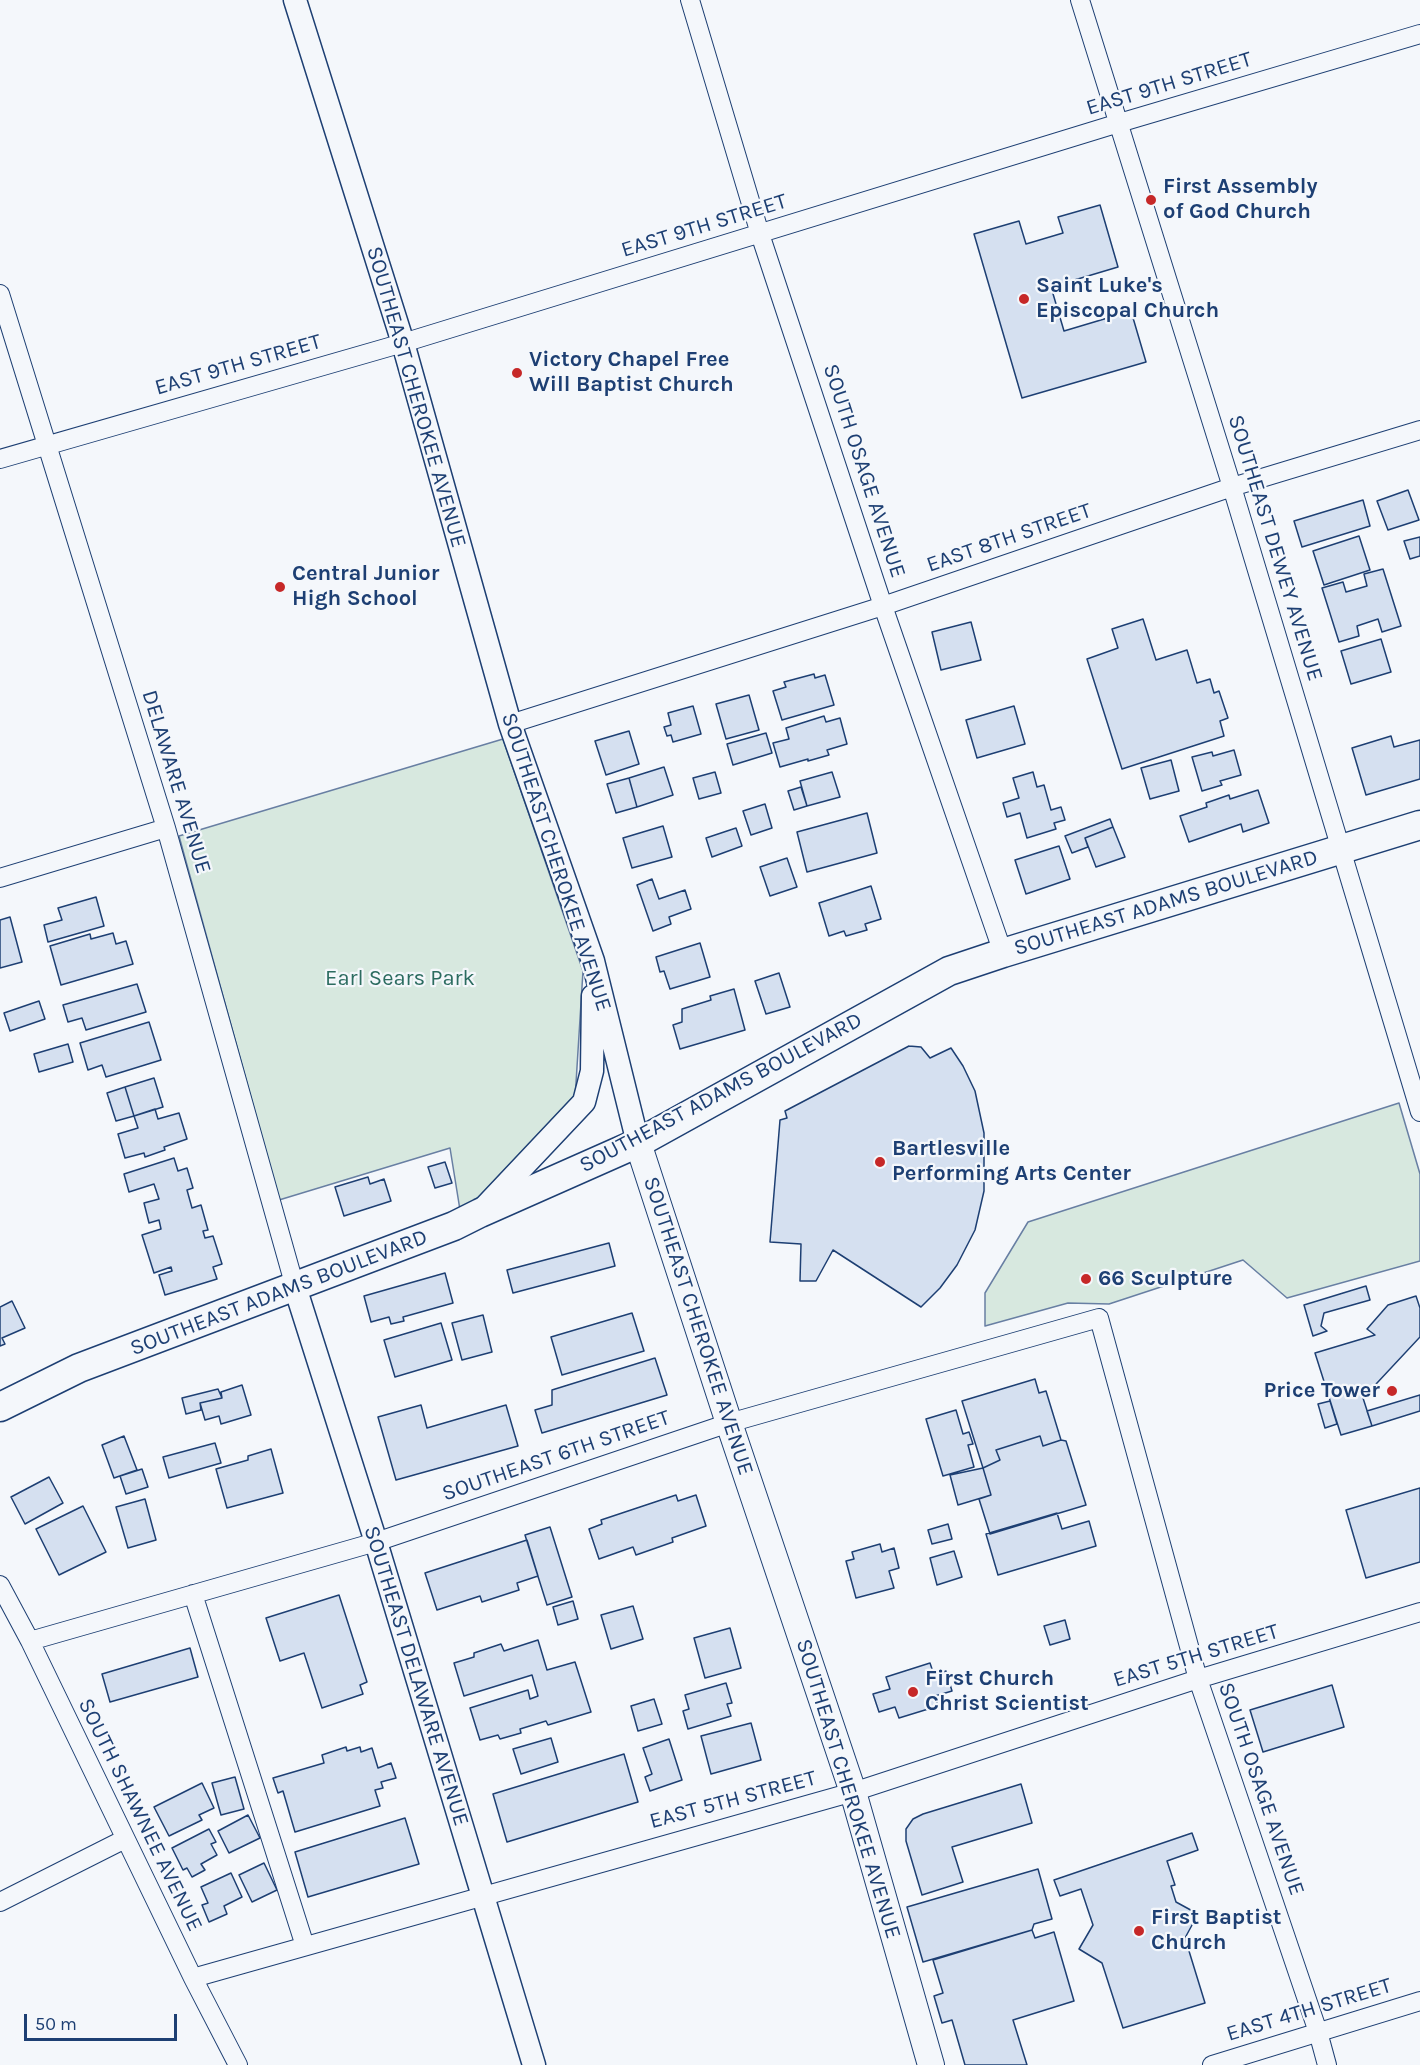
<!DOCTYPE html>
<style>
body{margin:0}
#map{position:relative;width:1420px;height:2065px;overflow:hidden;background:#f4f7fb;font-family:Karla,sans-serif}
canvas{display:block}
.scale{position:absolute;left:24px;top:2014px;width:153px;height:27px;box-sizing:border-box;border:3px solid #1d3f73;border-top:0;padding-left:8px;font-size:18px;line-height:21px;white-space:nowrap;color:#1d3f73;-webkit-text-stroke:4px #f4f7fb;paint-order:stroke}
</style>
<div id="map">
<canvas width="1420" height="2065"></canvas>
<div class="scale">50 m</div>
</div>
<script>
const ctx = document.querySelector('canvas').getContext('2d');
ctx.lineJoin = 'round';
function paint(path, color) {
  ctx.fillStyle = color;
  ctx.fill(path, 'evenodd');
}
function poly(rows) {
  const path = new Path2D();
  for (const r of rows) {
    path.moveTo(r[0], r[1]);
    for (let i = 2; i < r.length; i += 2) path.lineTo(r[i], r[i + 1]);
  }
  return path;
}
function strokePath(path, color, width, dash) {
  ctx.strokeStyle = color;
  ctx.lineWidth = width;
  ctx.lineCap = dash ? 'butt' : 'round';
  ctx.setLineDash(dash || []);
  ctx.stroke(path);
}
function write(font, color, halo, rows, align = 'center') {
  ctx.font = font + ' Karla,sans-serif';
  ctx.lineWidth = 4.5;
  ctx.setLineDash([]);
  ctx.textBaseline = 'middle';
  ctx.strokeStyle = halo;
  ctx.fillStyle = color;
  for (const [text, x, y, turn = 0] of rows) {
    ctx.save();
    ctx.translate(x, y);
    ctx.rotate((+turn || 0) * Math.PI / 180);
    ctx.textAlign = isNaN(turn) ? turn : align;
    if (halo) ctx.strokeText(text, 0, 0);
    ctx.fillText(text, 0, 0);
    ctx.restore();
  }
}
const green = poly([
 [503,739,583,971,575,1099,480,1200,460,1210,450,1148,279,1200,179,836,503,739],
 [1399,1103,1420,1174,1420,1261,1287,1298,1243,1260,1109,1304,1068,1303,985,1326,985,1293,1028,1222,1399,1103]
]);
paint(green, '#d7e8df');
strokePath(green, '#687fa3', 1.5);
const building = poly([
 [1100,205,1118,267,1051,287,1064,331,1131,311,1146,362,1022,398,974,234,1019,221,1026,244,1063,233,1058,217,1100,205],
 [1408,490,1419,520,1388,530,1377,501,1408,490],
 [1363,500,1370,526,1302,547,1294,521,1363,500],
 [1359,536,1370,570,1324,585,1313,551,1359,536],
 [1420,537,1420,556,1410,559,1404,541,1420,537],
 [1383,569,1401,626,1382,632,1378,619,1357,626,1359,636,1339,642,1322,588,1343,582,1346,592,1367,586,1364,574,1383,569],
 [1143,619,1156,660,1187,650,1197,683,1210,679,1214,693,1219,691,1228,718,1220,721,1224,736,1122,769,1087,659,1118,648,1112,629,1143,619],
 [971,622,981,660,941,670,932,632,971,622],
 [1381,639,1391,672,1351,684,1341,651,1381,639],
 [814,674,815,678,825,675,834,705,782,720,773,691,786,687,784,682,814,674],
 [749,695,759,730,726,739,716,704,749,695],
 [693,706,701,734,673,742,671,735,667,736,664,727,671,725,668,713,693,706],
 [1014,706,1025,744,977,758,966,720,1014,706],
 [824,716,826,722,840,718,847,744,827,750,829,755,808,761,808,759,780,767,773,743,789,739,786,728,824,716],
 [629,731,639,764,606,775,595,741,629,731],
 [766,733,772,753,733,765,727,744,766,733],
 [1391,736,1394,747,1420,740,1420,779,1366,795,1352,748,1391,736],
 [1234,750,1241,775,1220,781,1222,785,1202,791,1192,757,1212,752,1213,756,1234,750],
 [1171,760,1179,791,1150,799,1141,768,1171,760],
 [664,767,673,795,637,807,629,778,664,767],
 [715,772,721,793,699,799,693,778,715,772],
 [832,772,840,797,807,806,800,781,832,772],
 [1033,772,1037,787,1044,785,1051,810,1061,807,1065,820,1054,823,1056,829,1027,838,1020,813,1007,817,1003,803,1019,798,1013,778,1033,772],
 [629,778,637,807,616,813,607,784,629,778],
 [801,787,807,806,794,810,788,791,801,787],
 [1258,790,1269,823,1243,832,1241,824,1189,842,1180,816,1207,807,1206,803,1229,795,1230,799,1258,790],
 [765,804,772,828,751,835,743,811,765,804],
 [867,813,877,853,807,872,797,832,867,813],
 [1110,819,1113,827,1085,838,1088,847,1072,853,1065,836,1110,819],
 [663,826,672,857,632,868,623,838,663,826],
 [1113,827,1125,857,1096,867,1085,838,1113,827],
 [736,828,742,846,712,857,706,838,736,828],
 [1059,846,1070,879,1026,894,1015,860,1059,846],
 [787,858,797,887,770,896,760,867,787,858],
 [652,879,659,899,685,890,691,909,669,917,671,924,653,931,637,885,652,879],
 [871,886,881,919,865,924,867,930,846,936,844,931,829,936,819,903,871,886],
 [96,897,104,926,48,942,44,925,62,920,58,908,96,897],
 [10,917,22,962,0,968,0,920,10,917],
 [113,933,116,944,126,941,133,964,61,985,50,946,90,934,91,939,113,933],
 [700,943,710,977,670,989,664,971,660,972,656,957,700,943],
 [779,973,790,1007,766,1014,755,981,779,973],
 [137,984,146,1012,86,1030,82,1018,68,1022,63,1005,137,984],
 [734,989,745,1030,680,1049,673,1025,682,1022,682,1009,711,1000,710,996,734,989],
 [39,1001,45,1019,10,1031,4,1013,39,1001],
 [149,1022,161,1060,106,1077,102,1065,88,1070,80,1043,149,1022],
 [68,1044,73,1062,39,1072,34,1054,68,1044],
 [909,1046,921,1047,930,1058,951,1048,963,1066,975,1091,984,1133,984,1191,975,1230,957,1265,940,1288,921,1307,833,1250,816,1281,800,1281,801,1244,770,1242,780,1120,787,1118,785,1111,909,1046],
 [154,1078,163,1107,134,1116,125,1087,154,1078],
 [125,1087,134,1116,116,1121,107,1093,125,1087],
 [155,1109,158,1119,179,1113,187,1139,164,1147,165,1150,145,1157,144,1153,125,1158,118,1134,138,1128,134,1116,155,1109],
 [174,1158,178,1171,187,1168,193,1188,187,1190,192,1208,201,1205,208,1230,203,1231,205,1238,213,1236,222,1264,213,1267,217,1279,165,1295,159,1275,172,1271,171,1267,154,1273,142,1235,161,1229,159,1220,149,1223,144,1203,159,1199,154,1184,129,1192,124,1174,174,1158],
 [445,1162,452,1183,435,1188,428,1167,445,1162],
 [368,1177,370,1184,384,1179,391,1201,344,1216,335,1187,368,1177],
 [609,1243,615,1266,513,1293,507,1270,609,1243],
 [445,1273,453,1303,403,1317,404,1321,391,1324,389,1317,371,1322,364,1296,445,1273],
 [1366,1286,1370,1300,1324,1313,1321,1326,1327,1331,1313,1336,1304,1305,1366,1286],
 [1416,1296,1420,1308,1420,1337,1363,1398,1372,1426,1341,1435,1315,1353,1375,1335,1367,1329,1388,1305,1416,1296],
 [12,1301,25,1328,2,1338,5,1344,0,1346,0,1307,12,1301],
 [632,1313,644,1351,562,1375,551,1337,632,1313],
 [483,1315,492,1352,462,1360,452,1323,483,1315],
 [441,1323,452,1360,395,1377,384,1340,441,1323],
 [655,1358,667,1395,542,1433,535,1410,552,1405,552,1390,655,1358],
 [1035,1379,1039,1393,1046,1391,1061,1440,1043,1446,1040,1436,996,1450,1000,1460,983,1468,962,1401,1035,1379],
 [242,1385,251,1415,221,1424,219,1416,205,1420,200,1403,222,1398,221,1392,242,1385],
 [218,1389,222,1398,200,1403,201,1410,186,1414,182,1398,218,1389],
 [1420,1395,1420,1411,1372,1426,1367,1411,1420,1395],
 [1330,1401,1337,1424,1325,1428,1318,1404,1330,1401],
 [421,1405,427,1428,506,1405,518,1446,396,1480,378,1417,421,1405],
 [956,1410,963,1434,969,1432,973,1444,968,1445,974,1467,943,1476,926,1419,956,1410],
 [124,1436,137,1470,114,1478,102,1445,124,1436],
 [1040,1436,1043,1446,1061,1440,1066,1441,1086,1505,990,1534,979,1499,991,1495,983,1468,1000,1460,996,1450,1040,1436],
 [215,1443,221,1463,169,1478,163,1457,215,1443],
 [271,1449,283,1493,227,1508,216,1469,248,1460,248,1456,271,1449],
 [983,1468,991,1495,958,1505,950,1475,983,1468],
 [142,1469,148,1487,126,1494,120,1476,142,1469],
 [49,1477,63,1503,25,1524,11,1497,49,1477],
 [1420,1488,1420,1562,1366,1578,1346,1510,1420,1488],
 [676,1495,678,1501,696,1495,706,1526,672,1538,673,1542,636,1555,633,1547,599,1559,589,1529,602,1524,601,1520,676,1495],
 [145,1499,156,1540,128,1548,116,1507,145,1499],
 [83,1506,106,1552,59,1575,36,1529,83,1506],
 [1057,1513,1062,1529,1089,1521,1096,1546,998,1575,986,1534,1057,1513],
 [948,1524,952,1539,932,1544,928,1530,948,1524],
 [550,1527,572,1597,547,1605,525,1535,550,1527],
 [527,1540,538,1576,517,1583,519,1590,482,1602,480,1596,437,1610,425,1573,527,1540],
 [880,1544,882,1552,894,1548,899,1568,889,1571,894,1588,856,1598,846,1561,854,1559,852,1552,880,1544],
 [954,1551,962,1577,937,1585,930,1558,954,1551],
 [339,1595,367,1682,360,1685,363,1694,322,1708,304,1653,280,1661,266,1618,339,1595],
 [573,1601,578,1619,558,1625,553,1607,573,1601],
 [633,1606,643,1639,611,1649,601,1615,633,1606],
 [1065,1620,1070,1639,1050,1645,1044,1626,1065,1620],
 [730,1628,741,1668,705,1678,694,1638,730,1628],
 [538,1640,547,1670,575,1662,591,1712,548,1725,546,1721,520,1729,521,1733,500,1739,498,1735,480,1740,470,1708,528,1690,530,1699,538,1696,532,1675,464,1696,454,1663,474,1657,474,1653,501,1644,504,1651,538,1640],
 [190,1648,198,1677,110,1702,102,1674,190,1648],
 [930,1663,934,1675,946,1671,952,1691,935,1696,938,1706,899,1718,895,1707,879,1712,873,1694,890,1689,886,1677,930,1663],
 [726,1683,732,1703,727,1704,731,1716,688,1729,683,1711,689,1709,685,1695,726,1683],
 [1332,1685,1344,1727,1263,1752,1250,1710,1332,1685],
 [654,1699,662,1724,638,1731,631,1706,654,1699],
 [751,1723,761,1760,711,1774,701,1736,751,1723],
 [551,1738,558,1762,521,1774,513,1749,551,1738],
 [669,1739,682,1780,650,1791,645,1777,652,1774,643,1748,669,1739],
 [346,1747,347,1751,360,1747,361,1752,372,1748,378,1768,391,1763,396,1778,381,1782,383,1788,375,1790,380,1806,295,1832,283,1791,278,1793,273,1778,324,1763,322,1755,346,1747],
 [624,1754,638,1802,507,1842,493,1794,624,1754],
 [235,1777,244,1809,221,1815,212,1783,235,1777],
 [202,1783,214,1808,199,1815,202,1820,169,1836,154,1807,202,1783],
 [1021,1784,1032,1823,952,1847,963,1882,922,1895,906,1841,906,1829,913,1819,923,1814,1021,1784],
 [248,1815,260,1838,229,1853,218,1831,248,1815],
 [405,1818,419,1864,308,1897,295,1852,405,1818],
 [209,1829,216,1842,211,1844,217,1855,201,1864,205,1870,192,1877,187,1868,183,1870,172,1848,209,1829],
 [1192,1833,1198,1850,1167,1861,1175,1885,1171,1886,1176,1902,1198,1914,1185,1938,1205,2003,1123,2028,1102,1963,1079,1949,1093,1925,1081,1889,1060,1896,1054,1880,1192,1833],
 [264,1863,277,1890,252,1902,239,1875,264,1863],
 [1038,1869,1052,1919,1034,1924,1032,1930,923,1962,907,1907,1038,1869],
 [231,1873,242,1897,224,1906,227,1914,209,1922,202,1905,208,1903,201,1887,231,1873],
 [1032,1930,1035,1938,1054,1932,1074,2001,1013,2020,1027,2065,965,2065,952,2020,942,2023,934,1996,943,1993,933,1960,1032,1930]
]);
paint(building, '#d5e0f0');
strokePath(building, '#1d3f73', 1.5);
const minor = poly([
 [690,0,760,234,883,606,1003,953],
 [1080,0,1232,487,1420,1112],
 [0,294,166,828,295,1287],
 [0,459,403,343,1119,123,1420,34],
 [510,724,883,606,1232,487,1420,430],
 [0,878,166,828],
 [0,1585,30,1641,193,1978,238,2065],
 [193,1594,305,1946],
 [30,1641,376,1542,729,1423,1099,1318,1198,1679,1318,2032,1327,2065],
 [0,1902,125,1839],
 [193,1978,853,1792,1198,1679,1420,1612],
 [1212,2065,1420,2001]
]);
const tertiary = poly([
 [295,0,403,343,510,724,593,961,638,1143],
 [483,1209,584,1102,592,1071,593,996],
 [295,1287,376,1542,534,2065]
]);
const secondary = poly([
 [638,1143,729,1423,853,1792,931,2065]
]);
const primary = poly([
 [0,1407,79,1368,454,1226,480,1213,638,1143,949,971,1003,953,1420,825]
]);
strokePath(minor, '#1d3f73', 20);
strokePath(tertiary, '#1d3f73', 25);
strokePath(secondary, '#1d3f73', 28);
strokePath(primary, '#1d3f73', 31);
strokePath(minor, '#f4f7fb', 18);
strokePath(tertiary, '#f4f7fb', 22);
strokePath(secondary, '#f4f7fb', 26);
strokePath(primary, '#f4f7fb', 28);
for (const [x, y, r, color] of [
 [1151,200,6,"#c62828"],
 [1024,299,6,"#c62828"],
 [517,373,6,"#c62828"],
 [280,587,6,"#c62828"],
 [880,1162,6,"#c62828"],
 [1086,1279,6,"#c62828"],
 [1392,1391,6,"#c62828"],
 [913,1692,6,"#c62828"],
 [1139,1931,6,"#c62828"]
]) {
  const dot = new Path2D();
  dot.arc(x, y, r, 0, 2 * Math.PI);
  ctx.fillStyle = color;
  ctx.fill(dot);
  strokePath(dot, '#f4f7fb', 2);
}
write('22px', '#1d3f73', '#f4f7fb', [
 ["EAST 9TH STREET",1169,84,-17],
 ["EAST 9TH STREET",704,226,-17],
 ["EAST 9TH STREET",238,365,-16],
 ["SOUTHEAST CHEROKEE AVENUE",416,397,74],
 ["SOUTH OSAGE AVENUE",864,471,72],
 ["EAST 8TH STREET",1009,538,-19],
 ["SOUTHEAST DEWEY AVENUE",1275,548,73],
 ["DELAWARE AVENUE",176,782,73],
 ["SOUTHEAST CHEROKEE AVENUE",556,862,72],
 ["SOUTHEAST ADAMS BOULEVARD",1166,903,-17],
 ["SOUTHEAST ADAMS BOULEVARD",721,1093,-28],
 ["SOUTHEAST ADAMS BOULEVARD",279,1293,-21],
 ["SOUTHEAST CHEROKEE AVENUE",698,1326,72],
 ["SOUTHEAST 6TH STREET",556,1456,-19],
 ["EAST 5TH STREET",1196,1656,-17],
 ["SOUTHEAST DELAWARE AVENUE",416,1676,73],
 ["SOUTHEAST CHEROKEE AVENUE",848,1789,73],
 ["SOUTH OSAGE AVENUE",1261,1789,71],
 ["EAST 5TH STREET",733,1800,-15],
 ["SOUTH SHAWNEE AVENUE",140,1815,64],
 ["EAST 4TH STREET",1309,2010,-17]
]);
write('bold 22px', '#1d3f73', '#f4f7fb', [
 ["First Assembly",1163,187],
 ["of God Church",1163,212],
 ["Saint Luke's",1036,286],
 ["Episcopal Church",1036,311],
 ["Victory Chapel Free",529,360],
 ["Will Baptist Church",529,385],
 ["Central Junior",292,574],
 ["High School",292,599],
 ["Bartlesville",892,1149],
 ["Performing Arts Center",892,1174],
 ["66 Sculpture",1098,1279],
 ["Price Tower",1380,1391,"right"],
 ["First Church",925,1679],
 ["Christ Scientist",925,1704],
 ["First Baptist",1151,1918],
 ["Church",1151,1943]
], 'left');
write('22px', '#2c6c60', '#f4f7fb', [
 ["Earl Sears Park",400,979]
]);
</script>
